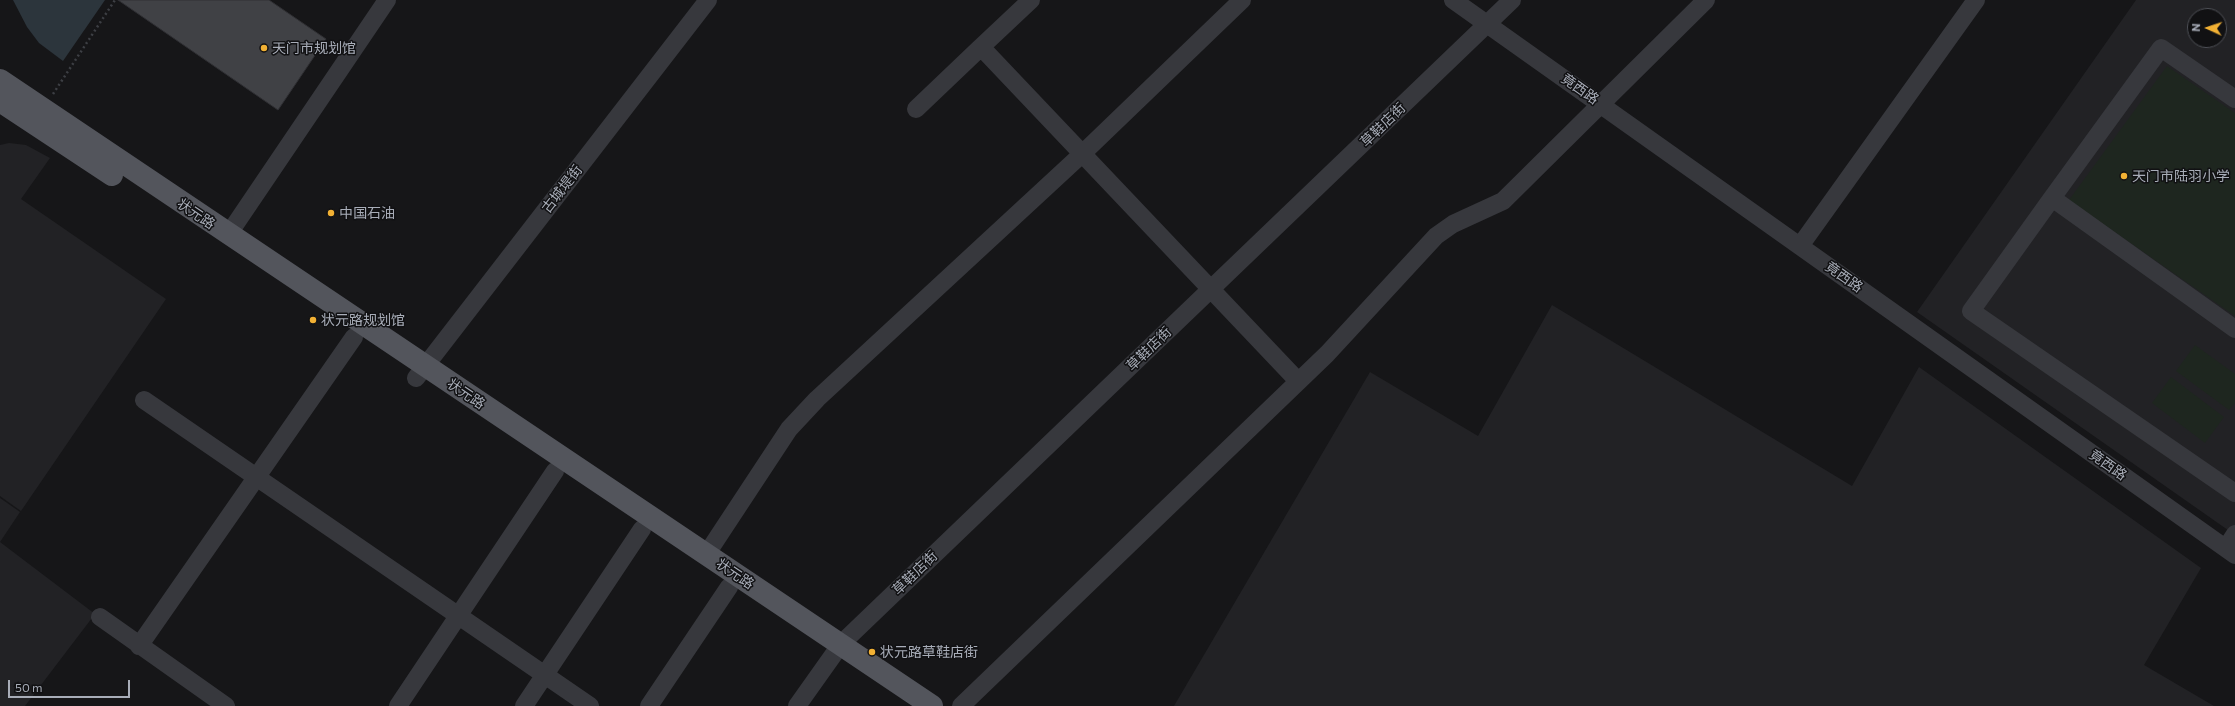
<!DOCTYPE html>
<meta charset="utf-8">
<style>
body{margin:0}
#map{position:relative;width:2235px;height:706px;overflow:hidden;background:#161618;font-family:Commissioner,sans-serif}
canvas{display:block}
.north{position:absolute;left:2187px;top:8px;width:40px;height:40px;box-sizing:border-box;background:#111113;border:1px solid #4d4f55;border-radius:50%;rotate:273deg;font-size:11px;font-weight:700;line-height:16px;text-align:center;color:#a8adb8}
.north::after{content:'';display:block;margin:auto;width:14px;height:18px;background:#f2b134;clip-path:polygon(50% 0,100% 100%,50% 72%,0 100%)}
.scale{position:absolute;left:8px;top:680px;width:122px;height:18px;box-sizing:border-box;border:2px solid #a8adb8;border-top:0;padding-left:5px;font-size:12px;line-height:14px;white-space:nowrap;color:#a8adb8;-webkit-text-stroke:3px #111113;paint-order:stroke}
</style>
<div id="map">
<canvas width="2235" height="706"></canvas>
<div class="north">N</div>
<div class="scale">50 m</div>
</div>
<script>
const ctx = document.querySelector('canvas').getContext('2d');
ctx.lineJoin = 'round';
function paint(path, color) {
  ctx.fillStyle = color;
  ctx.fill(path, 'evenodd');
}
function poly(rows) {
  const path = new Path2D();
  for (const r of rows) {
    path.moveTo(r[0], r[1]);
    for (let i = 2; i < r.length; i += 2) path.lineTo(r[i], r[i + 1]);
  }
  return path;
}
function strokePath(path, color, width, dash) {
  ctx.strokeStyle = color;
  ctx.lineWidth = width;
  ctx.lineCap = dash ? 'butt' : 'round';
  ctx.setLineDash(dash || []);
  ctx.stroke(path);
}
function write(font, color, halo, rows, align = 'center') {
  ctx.font = font + ' Commissioner,"Noto Sans SC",sans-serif';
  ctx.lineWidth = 3;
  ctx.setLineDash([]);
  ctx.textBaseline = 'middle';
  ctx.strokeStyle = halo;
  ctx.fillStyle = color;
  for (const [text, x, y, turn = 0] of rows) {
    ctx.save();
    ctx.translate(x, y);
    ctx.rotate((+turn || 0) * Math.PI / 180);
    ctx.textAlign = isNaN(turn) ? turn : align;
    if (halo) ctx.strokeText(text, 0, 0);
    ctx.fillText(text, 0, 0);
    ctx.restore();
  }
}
paint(poly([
 [2136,0,2235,0,2235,535,1917,312],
 [2195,16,2219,16,2219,40,2195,40],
 [9,143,26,145,50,158,21,199,166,299,21,511,0,496,0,145],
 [1552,305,1852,486,1919,367,2201,568,2144,665,2214,706,1174,706,1370,372,1478,436],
 [0,498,20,512,0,542,95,614,25,706,0,706]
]), '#222225');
paint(poly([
 [2167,66,2235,113,2235,316,2069,200],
 [2195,345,2235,374,2235,403,2229,410,2176,371],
 [2171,377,2224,417,2205,443,2152,403]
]), '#1e261f');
paint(poly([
 [13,0,105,0,63,61,39,43,27,27]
]), '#2c353c');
const building = poly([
 [118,0,269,0,326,39,278,110,118,0]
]);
paint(building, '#404145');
strokePath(building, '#303034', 1);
strokePath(poly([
 [53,94,115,0]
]), '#3d3f44', 2.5, [2, 3]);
strokePath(poly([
 [1031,0,981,47,1298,381],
 [1453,0,2235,555],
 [2235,99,2161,48,2052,198,2235,329],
 [916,109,981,47],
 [2052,198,1971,311,2235,493],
 [228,235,387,0],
 [1800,246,1976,0],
 [416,378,708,0],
 [144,400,590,706],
 [2226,548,2235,534],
 [706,555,789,429,817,399,1082,154,1242,0],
 [100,617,226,706],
 [139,646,354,337],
 [398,706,555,471],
 [524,706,642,529],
 [649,706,729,587],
 [797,706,841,644,1512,0],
 [961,706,1327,354,1436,236,1453,224,1503,201,1706,0]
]), '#37383d', 18);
strokePath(poly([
 [0,80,932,706],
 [0,101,112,175]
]), '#53555c', 22);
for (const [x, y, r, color] of [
 [264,48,4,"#f2b134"],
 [2124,176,4,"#f2b134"],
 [331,213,4,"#f2b134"],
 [313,320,4,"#f2b134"],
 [872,652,4,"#f2b134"]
]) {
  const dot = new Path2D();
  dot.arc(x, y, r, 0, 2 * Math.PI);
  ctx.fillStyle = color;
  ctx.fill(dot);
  strokePath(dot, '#111113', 1.5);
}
write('14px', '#a8adb8', '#111113', [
 ["天门市规划馆",272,48],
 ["天门市陆羽小学",2132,176],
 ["中国石油",339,213],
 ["状元路规划馆",321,320],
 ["状元路草鞋店街",880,652]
], 'left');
write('14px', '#a8adb8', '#111113', [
 ["竟西路",1580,89,35],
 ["草鞋店街",1383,125,-44],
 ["古城堤街",562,189,-52],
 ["状元路",196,214,34],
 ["竟西路",1844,277,35],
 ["草鞋店街",1149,349,-44],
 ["状元路",466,394,34],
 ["竟西路",2108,465,35],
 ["草鞋店街",915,573,-44],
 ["状元路",735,574,34]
]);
</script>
